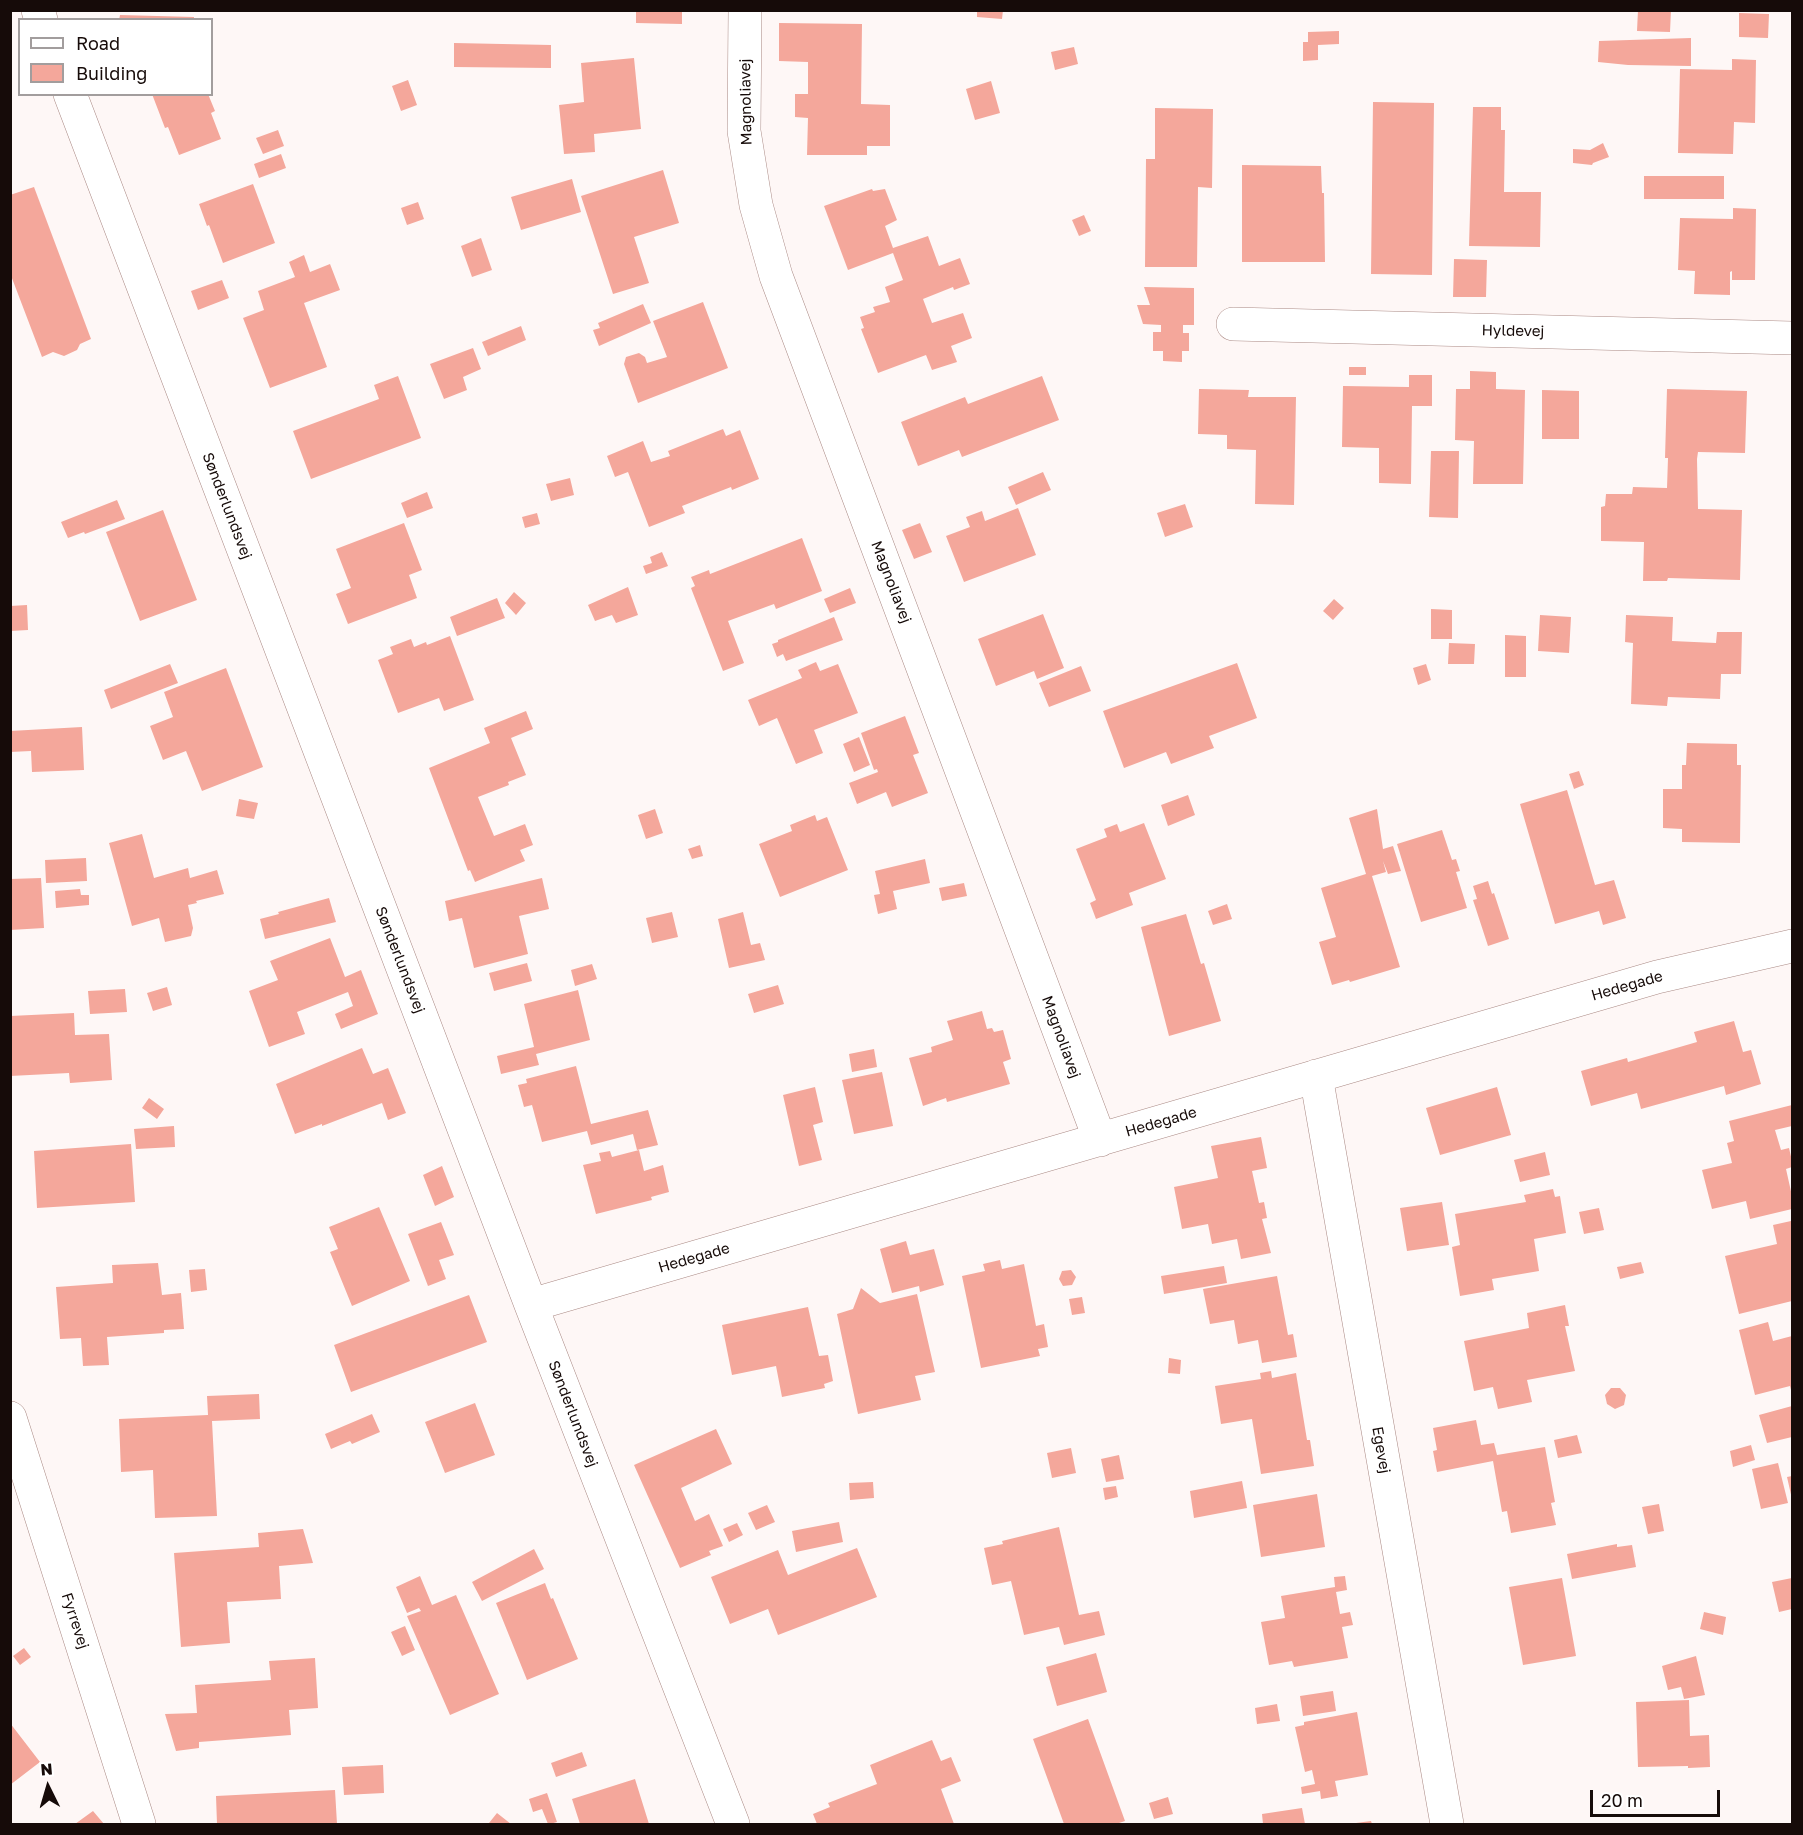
<!DOCTYPE html>
<meta charset="utf-8">
<style>
body{margin:0}
#map{position:relative;width:1803px;height:1835px;overflow:hidden;background:#fef7f6;font-family:"Golos Text",sans-serif}
canvas{display:block}
.frame{position:absolute;inset:0;border:12px solid #160b09;pointer-events:none}
.legend{position:absolute;left:18px;top:18px;width:195px;height:78px;box-sizing:border-box;background:#fff;border:2px solid #a29d9d;margin:0;padding:8px 10px;list-style:none;font-size:18px;color:#160b09}
.legend li{display:flex;align-items:center;gap:12px;height:30px}
.legend b{width:30px;border:2px solid #a29d9d}
.north{position:absolute;left:18px;top:1757px;width:60px;height:60px;-webkit-text-stroke:4px #fff;paint-order:stroke;rotate:355deg;font-size:16px;font-weight:700;line-height:24px;text-align:center;color:#160b09}
.north::after{content:'';display:block;margin:auto;width:21px;height:27px;background:#160b09;clip-path:polygon(50% 0,100% 100%,50% 72%,0 100%)}
.scale{position:absolute;left:1590px;top:1790px;width:130px;height:27px;box-sizing:border-box;border:3px solid #160b09;border-top:0;padding-left:8px;font-size:18px;line-height:21px;white-space:nowrap;color:#160b09;-webkit-text-stroke:4px #fff;paint-order:stroke}
</style>
<div id="map">
<canvas width="1803" height="1835"></canvas>
<div class="frame"></div>
<ul class="legend">
<li><b style="height:8px;background:#fff"></b>Road</li>
<li><b style="height:16px;background:#f4a79b"></b>Building</li>
</ul>
<div class="north">N</div>
<div class="scale">20 m</div>
</div>
<script>
const ctx = document.querySelector('canvas').getContext('2d');
ctx.lineJoin = 'round';
function paint(path, color) {
  ctx.fillStyle = color;
  ctx.fill(path, 'evenodd');
}
function poly(rows) {
  const path = new Path2D();
  for (const r of rows) {
    path.moveTo(r[0], r[1]);
    for (let i = 2; i < r.length; i += 2) path.lineTo(r[i], r[i + 1]);
  }
  return path;
}
function strokePath(path, color, width, dash) {
  ctx.strokeStyle = color;
  ctx.lineWidth = width;
  ctx.lineCap = dash ? 'butt' : 'round';
  ctx.setLineDash(dash || []);
  ctx.stroke(path);
}
function write(font, color, halo, rows, align = 'center') {
  ctx.font = font + ' "Golos Text",sans-serif';
  ctx.lineWidth = 4.5;
  ctx.setLineDash([]);
  ctx.textBaseline = 'middle';
  ctx.strokeStyle = halo;
  ctx.fillStyle = color;
  for (const [text, x, y, turn = 0] of rows) {
    ctx.save();
    ctx.translate(x, y);
    ctx.rotate((+turn || 0) * Math.PI / 180);
    ctx.textAlign = isNaN(turn) ? turn : align;
    if (halo) ctx.strokeText(text, 0, 0);
    ctx.fillText(text, 0, 0);
    ctx.restore();
  }
}
paint(poly([
 [636,10,682,10,682,24,636,23],
 [977,10,1003,10,1002,19,977,17],
 [1638,10,1671,10,1670,32,1637,31],
 [1739,13,1769,14,1768,38,1739,37],
 [120,15,194,17,194,20,119,20],
 [779,23,862,24,861,104,890,105,890,146,867,146,867,155,807,155,808,118,795,117,795,94,808,94,808,62,779,61],
 [1339,31,1339,44,1318,45,1318,60,1303,61,1303,42,1308,42,1308,32],
 [1691,38,1691,66,1628,65,1598,62,1599,41],
 [454,43,551,45,551,68,454,67],
 [1074,47,1078,64,1055,70,1051,52],
 [634,58,641,129,594,134,595,152,564,154,559,105,584,102,581,63],
 [1732,59,1756,60,1755,123,1734,122,1733,154,1678,153,1680,69,1732,70],
 [408,80,417,105,401,111,392,86],
 [991,81,1000,113,975,120,966,89],
 [152,94,208,94,215,111,211,113,221,139,179,155,168,127,165,128],
 [1373,102,1434,103,1432,275,1371,274],
 [1473,107,1501,107,1501,130,1505,130,1504,192,1541,192,1540,247,1469,246],
 [1155,108,1213,109,1212,188,1198,187,1197,267,1145,267,1146,159,1155,159],
 [278,130,284,146,263,154,256,138],
 [1603,143,1609,157,1593,163,1592,165,1573,163,1573,149,1590,150],
 [281,154,286,168,259,178,254,164],
 [1242,165,1321,166,1322,193,1324,193,1325,262,1242,262],
 [663,170,679,223,634,237,649,283,613,294,581,196],
 [1644,176,1724,176,1724,199,1644,199],
 [572,179,581,212,521,230,511,197],
 [253,184,275,243,223,263,209,225,207,226,199,204],
 [34,187,91,339,80,344,77,350,64,356,53,352,42,357,10,273,10,195],
 [872,189,873,191,885,189,897,220,885,226,893,248,928,236,939,266,960,258,970,284,954,290,953,287,923,299,932,323,963,313,972,338,951,346,957,362,932,370,926,355,878,373,861,329,864,328,860,317,875,312,873,307,890,302,885,287,903,280,893,253,848,270,824,206],
 [418,202,424,219,407,225,401,208],
 [1733,208,1756,209,1755,280,1732,280,1732,271,1730,272,1730,295,1694,294,1695,271,1678,270,1680,218,1733,219],
 [1084,215,1091,231,1079,236,1072,220],
 [481,238,492,270,472,277,461,246],
 [304,255,310,272,330,264,340,290,304,303,327,367,270,388,243,318,264,310,258,291,295,277,289,262],
 [1454,259,1487,260,1486,297,1453,297],
 [222,280,229,298,198,310,191,291],
 [1144,287,1194,288,1194,325,1183,325,1183,333,1189,333,1189,351,1182,351,1182,362,1163,361,1163,351,1153,351,1153,332,1161,332,1161,325,1143,324,1137,305,1150,305],
 [703,302,728,368,638,403,624,364,626,357,639,353,645,357,647,363,667,357,653,321],
 [643,304,651,323,599,346,593,330,600,328,598,323],
 [521,326,526,340,488,356,482,342],
 [473,348,481,369,463,377,467,390,444,399,430,364],
 [1349,367,1366,367,1366,375,1349,375],
 [1470,371,1496,372,1496,389,1525,390,1523,484,1473,484,1474,441,1455,440,1456,389,1470,389],
 [1409,375,1432,375,1432,406,1412,406,1411,484,1379,483,1379,448,1342,447,1343,386,1409,387],
 [398,376,421,438,311,479,293,431,379,399,374,385],
 [1042,376,1059,420,962,457,959,450,918,466,901,422,965,397,968,404],
 [1199,389,1249,390,1248,397,1296,397,1294,505,1255,504,1256,450,1227,449,1227,435,1198,434],
 [1667,389,1747,391,1745,453,1698,452,1697,459,1698,509,1742,510,1740,580,1668,578,1667,581,1643,581,1644,542,1601,541,1601,507,1605,506,1606,494,1632,494,1633,487,1667,488,1668,458,1665,458],
 [1542,390,1579,391,1579,439,1542,439],
 [723,429,726,436,740,430,759,479,732,490,731,487,682,506,685,513,649,527,628,472,615,477,607,456,643,441,651,462,670,456,668,451],
 [1431,451,1459,451,1458,518,1429,517],
 [1043,472,1051,490,1016,505,1008,487],
 [570,478,574,495,551,501,546,484],
 [427,492,433,508,407,518,401,503],
 [117,500,125,519,85,534,84,532,68,538,61,522],
 [1185,504,1193,527,1165,537,1157,513],
 [1018,508,1036,555,964,582,946,536,970,527,966,517,982,511,985,521],
 [163,510,197,600,140,621,106,532],
 [537,513,540,524,525,528,522,517],
 [404,523,422,570,409,575,417,598,348,624,336,594,351,588,336,549],
 [920,523,932,552,914,559,902,530],
 [802,538,822,591,776,609,774,604,728,621,744,663,723,671,691,588,695,586,691,577,709,570,710,574],
 [662,552,668,566,646,574,643,566,652,563,650,557],
 [628,587,638,615,616,623,612,615,595,621,588,605],
 [850,588,856,603,830,613,824,599],
 [514,592,526,603,516,615,505,603],
 [497,598,505,618,457,636,450,617],
 [1334,599,1344,608,1333,620,1323,611],
 [27,605,28,630,10,631,10,606],
 [1431,609,1452,610,1452,639,1431,639],
 [1043,614,1064,668,1037,679,1034,671,996,686,978,639],
 [1540,615,1571,617,1569,653,1538,651],
 [1626,615,1673,617,1672,641,1716,643,1717,632,1742,632,1741,674,1721,674,1720,699,1668,697,1667,706,1631,704,1633,643,1625,642],
 [834,617,843,640,786,661,783,654,777,657,772,644,778,642,778,640],
 [1505,635,1526,636,1526,677,1505,677],
 [450,636,474,700,444,711,439,698,398,713,378,660,393,654,390,647,411,639,414,647,426,642,427,645],
 [1449,643,1475,644,1474,664,1448,664],
 [816,662,820,671,838,664,858,713,814,730,823,753,796,764,777,718,759,726,748,700,802,678,798,670],
 [1237,663,1257,718,1209,736,1214,748,1171,764,1166,752,1124,768,1103,711],
 [170,664,178,683,111,709,104,690],
 [1426,664,1431,680,1418,685,1413,668],
 [1081,666,1091,691,1049,707,1039,683],
 [226,668,263,767,202,791,186,751,163,760,150,726,173,717,164,692],
 [526,711,533,729,511,738,526,775,508,782,509,785,478,797,494,836,525,824,533,845,520,850,525,861,475,882,470,870,468,871,429,768,490,743,484,728],
 [905,716,919,753,913,755,928,793,892,807,886,792,857,804,849,783,878,772,877,769,874,770,861,733],
 [82,727,84,770,32,772,31,751,10,752,10,731],
 [859,737,870,765,854,772,843,744],
 [1687,743,1737,744,1737,765,1741,765,1740,843,1682,842,1682,829,1663,828,1663,789,1682,789,1682,765,1686,765],
 [1579,771,1584,785,1574,789,1569,774],
 [1567,790,1595,885,1614,880,1626,918,1603,925,1599,911,1555,924,1520,804],
 [1188,795,1195,815,1168,826,1161,805],
 [239,799,258,803,254,819,236,816],
 [655,809,663,833,646,839,638,815],
 [1377,809,1383,849,1393,846,1401,871,1388,874,1383,861,1386,872,1372,876,1400,967,1350,982,1349,980,1332,985,1319,942,1336,937,1321,888,1366,874,1349,818],
 [815,815,817,821,827,817,848,870,780,897,759,844,792,831,790,825],
 [1144,823,1166,879,1129,893,1133,905,1096,919,1090,903,1096,900,1076,849,1107,837,1104,829,1117,824,1120,832],
 [1442,830,1452,860,1456,859,1460,871,1456,872,1467,908,1421,922,1397,844],
 [142,834,154,878,188,868,190,878,217,870,224,894,196,901,197,903,188,905,193,928,191,936,165,942,159,918,132,926,109,843],
 [700,845,703,856,692,859,688,849],
 [86,858,87,881,46,883,45,860],
 [925,859,930,883,893,891,897,909,878,914,874,895,880,894,875,871],
 [41,878,44,928,10,930,10,879],
 [542,878,549,909,519,916,528,954,474,968,462,918,449,921,445,901],
 [1488,881,1492,894,1494,893,1509,939,1488,946,1473,900,1477,899,1473,886],
 [964,883,967,896,942,901,939,888],
 [80,889,81,895,89,895,89,905,56,908,55,891],
 [329,898,336,922,265,939,260,919,279,914,278,912],
 [1227,904,1232,919,1213,925,1208,911],
 [672,912,678,937,652,943,646,918],
 [743,912,751,945,760,943,765,960,729,968,718,919],
 [1186,914,1201,964,1204,963,1221,1021,1169,1036,1141,927],
 [330,938,345,977,361,970,378,1014,341,1029,335,1014,353,1006,348,992,297,1012,305,1034,269,1047,249,991,278,980,270,961],
 [527,963,532,981,494,991,489,973],
 [592,964,597,979,575,986,571,970],
 [778,985,784,1004,754,1013,748,994],
 [167,987,172,1005,153,1011,147,993],
 [125,989,127,1012,90,1014,88,991],
 [578,990,590,1040,536,1054,539,1065,501,1074,497,1056,534,1047,524,1004],
 [982,1011,987,1029,992,1028,994,1032,1003,1030,1011,1059,1003,1062,1010,1084,947,1102,946,1098,923,1106,909,1058,932,1052,931,1047,953,1040,947,1021],
 [74,1013,75,1035,109,1034,112,1080,70,1083,69,1073,10,1076,10,1016],
 [1734,1021,1743,1052,1751,1050,1761,1084,1726,1095,1724,1086,1641,1109,1637,1093,1591,1106,1581,1071,1627,1058,1628,1062,1697,1042,1694,1032],
 [362,1048,373,1074,388,1068,406,1113,388,1120,382,1103,322,1126,322,1124,295,1134,276,1084],
 [874,1049,877,1067,852,1072,849,1054],
 [576,1066,591,1124,648,1110,658,1145,637,1150,633,1134,591,1145,587,1131,542,1142,532,1105,524,1107,518,1085,527,1083,526,1079],
 [882,1072,893,1126,854,1134,842,1080],
 [815,1087,823,1122,813,1125,822,1160,799,1166,783,1095],
 [1497,1087,1511,1135,1440,1155,1426,1108],
 [149,1098,164,1109,157,1119,142,1108],
 [1792,1105,1792,1126,1775,1130,1781,1150,1789,1148,1792,1161,1792,1167,1786,1169,1792,1196,1792,1209,1750,1219,1746,1201,1712,1209,1702,1170,1732,1163,1727,1143,1734,1141,1729,1121],
 [174,1126,175,1147,136,1149,134,1129],
 [1261,1137,1267,1168,1252,1171,1259,1203,1264,1202,1267,1218,1262,1219,1271,1253,1241,1259,1237,1239,1212,1244,1208,1224,1182,1229,1174,1187,1218,1178,1211,1146],
 [131,1144,135,1202,37,1208,34,1151],
 [639,1150,644,1171,663,1165,669,1192,651,1197,652,1200,596,1214,583,1165,601,1161,599,1153,610,1151,612,1157],
 [1545,1152,1550,1175,1520,1182,1514,1160],
 [442,1166,454,1197,435,1206,423,1175],
 [1553,1189,1555,1197,1560,1196,1566,1233,1534,1239,1539,1271,1492,1279,1494,1290,1460,1296,1452,1247,1460,1245,1455,1214,1526,1202,1524,1195],
 [1442,1202,1449,1245,1407,1251,1400,1208],
 [379,1207,410,1281,352,1306,330,1252,338,1249,329,1227],
 [1599,1208,1604,1230,1584,1234,1579,1212],
 [1791,1221,1792,1228,1792,1301,1739,1314,1725,1256,1777,1244,1773,1225],
 [441,1222,454,1255,439,1260,446,1279,428,1286,408,1234],
 [906,1241,910,1255,934,1249,944,1285,920,1292,919,1286,892,1293,880,1249],
 [1000,1260,1002,1269,1024,1264,1036,1326,1044,1324,1048,1347,1038,1349,1040,1356,981,1368,962,1276,985,1271,983,1264],
 [1641,1262,1644,1273,1620,1279,1617,1267],
 [158,1263,162,1295,181,1293,184,1329,164,1330,164,1333,107,1337,109,1365,83,1366,81,1338,60,1339,56,1287,113,1283,112,1265],
 [1224,1266,1227,1283,1164,1294,1161,1276],
 [205,1269,207,1290,191,1292,189,1270],
 [1071,1270,1076,1277,1072,1285,1063,1286,1059,1279,1062,1271],
 [1277,1276,1288,1335,1293,1334,1297,1357,1262,1363,1258,1340,1238,1344,1234,1320,1210,1324,1203,1289],
 [861,1288,880,1303,917,1294,935,1372,915,1376,921,1400,858,1414,837,1314,853,1309],
 [469,1295,487,1342,351,1392,334,1345],
 [1082,1297,1085,1313,1072,1315,1069,1299],
 [1565,1305,1569,1326,1565,1326,1575,1371,1527,1380,1532,1402,1498,1409,1493,1387,1474,1391,1464,1341,1529,1328,1527,1313],
 [808,1307,819,1356,828,1355,833,1381,824,1384,825,1388,782,1397,776,1366,732,1375,722,1325],
 [1768,1322,1773,1341,1792,1336,1792,1394,1790,1386,1755,1395,1739,1330],
 [1169,1358,1181,1360,1180,1374,1168,1373],
 [1271,1371,1272,1378,1296,1373,1307,1440,1310,1440,1314,1466,1261,1474,1252,1419,1221,1424,1215,1386,1261,1379,1260,1373],
 [1611,1388,1620,1388,1626,1395,1624,1405,1615,1409,1607,1404,1605,1395],
 [259,1394,260,1419,212,1421,217,1516,155,1518,153,1470,121,1472,119,1419,208,1415,207,1396],
 [475,1403,495,1455,445,1473,425,1422],
 [1792,1406,1792,1437,1767,1443,1759,1415],
 [372,1414,380,1432,352,1444,350,1441,331,1449,325,1434],
 [1476,1420,1481,1445,1494,1443,1497,1455,1545,1447,1555,1502,1551,1503,1556,1525,1511,1533,1507,1511,1502,1512,1493,1461,1437,1472,1433,1451,1437,1450,1433,1428],
 [716,1429,732,1464,681,1488,695,1521,709,1514,723,1546,709,1551,711,1555,680,1568,634,1465],
 [1577,1435,1582,1453,1558,1458,1554,1440],
 [1751,1445,1755,1460,1733,1467,1730,1451],
 [1071,1448,1076,1473,1052,1478,1047,1453],
 [1119,1455,1124,1479,1106,1482,1101,1459],
 [1778,1463,1788,1503,1761,1509,1752,1469],
 [1792,1476,1792,1499,1787,1477],
 [1242,1481,1247,1508,1194,1518,1190,1491],
 [873,1482,874,1498,850,1500,849,1483],
 [1116,1486,1118,1497,1105,1500,1103,1488],
 [1317,1494,1325,1547,1261,1557,1253,1505],
 [1659,1504,1664,1531,1648,1534,1642,1507],
 [767,1505,775,1522,756,1530,748,1513],
 [839,1522,843,1542,796,1552,792,1531],
 [737,1523,743,1535,729,1542,723,1529],
 [1059,1527,1079,1615,1099,1611,1105,1635,1064,1645,1059,1627,1024,1635,1011,1581,992,1585,984,1548,1003,1544,1002,1541],
 [303,1529,313,1563,279,1566,281,1599,227,1602,230,1643,181,1647,174,1553,259,1547,258,1533],
 [1617,1544,1617,1547,1632,1545,1636,1567,1572,1579,1567,1554],
 [857,1548,877,1597,778,1635,768,1609,730,1624,711,1577,778,1550,788,1575],
 [534,1549,544,1569,482,1601,472,1582],
 [420,1576,432,1605,456,1595,499,1694,450,1715,407,1616,421,1611,419,1608,407,1613,396,1587],
 [1345,1576,1347,1590,1336,1592,1340,1614,1350,1612,1353,1625,1342,1627,1348,1658,1294,1667,1292,1661,1269,1665,1261,1622,1285,1618,1281,1596,1335,1587,1334,1577],
 [1562,1578,1576,1656,1523,1665,1509,1587],
 [1792,1578,1792,1609,1779,1612,1772,1582],
 [545,1583,551,1599,553,1598,578,1659,527,1680,496,1603],
 [1704,1612,1726,1617,1723,1635,1700,1629],
 [405,1626,415,1650,402,1656,391,1632],
 [24,1648,31,1657,20,1665,13,1656],
 [1096,1653,1107,1692,1057,1706,1046,1667],
 [1696,1656,1705,1695,1684,1699,1681,1687,1668,1690,1662,1666],
 [315,1658,318,1708,289,1710,291,1735,199,1742,199,1748,176,1751,165,1714,197,1713,195,1685,271,1680,269,1661],
 [1333,1691,1336,1711,1303,1716,1300,1696],
 [1689,1700,1690,1736,1709,1735,1710,1767,1688,1768,1688,1766,1638,1767,1636,1702],
 [1277,1704,1280,1721,1257,1724,1255,1708],
 [1357,1712,1368,1775,1335,1781,1338,1796,1321,1799,1320,1791,1302,1794,1301,1787,1315,1784,1312,1770,1305,1772,1295,1727,1304,1725,1304,1722],
 [1088,1719,1125,1821,1116,1824,1064,1824,1033,1739],
 [10,1723,40,1762,10,1785],
 [932,1740,941,1761,951,1757,961,1781,941,1789,954,1824,817,1824,813,1814,830,1807,828,1803,877,1784,870,1765],
 [582,1752,587,1766,556,1777,551,1763],
 [383,1765,384,1793,344,1795,342,1767],
 [635,1779,649,1824,580,1824,572,1799],
 [335,1790,337,1824,217,1824,216,1796],
 [547,1793,557,1822,550,1824,548,1824,542,1809,533,1812,529,1799],
 [1168,1797,1173,1814,1154,1819,1149,1803],
 [1302,1808,1305,1824,1263,1824,1262,1814],
 [93,1811,104,1824,75,1824],
 [497,1813,511,1824,492,1824,489,1823],
 [1371,1821,1372,1824,1356,1824,1356,1823]
]), '#f4a79b');
const minor = poly([
 [38,10,41,20],
 [745,10,744,131,756,205,776,276,1100,1140],
 [70,94,531,1305,733,1824],
 [1233,324,1792,338],
 [1316,1076,1447,1824],
 [531,1305,1657,977,1792,946],
 [10,1418,139,1824]
]);
strokePath(minor, '#ab8b86', 34);
strokePath(minor, '#fff', 33);
write('15px', '#160b09', '#fff', [
 ["Magnoliavej",746,102,-91],
 ["Hyldevej",1513,331,1],
 ["Sønderlundsvej",227,506,69],
 ["Magnoliavej",891,582,69],
 ["Sønderlundsvej",400,960,69],
 ["Hedegade",1627,986,-16],
 ["Magnoliavej",1061,1037,70],
 ["Hedegade",1161,1122,-16],
 ["Hedegade",694,1258,-16],
 ["Sønderlundsvej",573,1414,69],
 ["Egevej",1381,1450,80],
 ["Fyrrevej",75,1621,72]
]);
</script>
